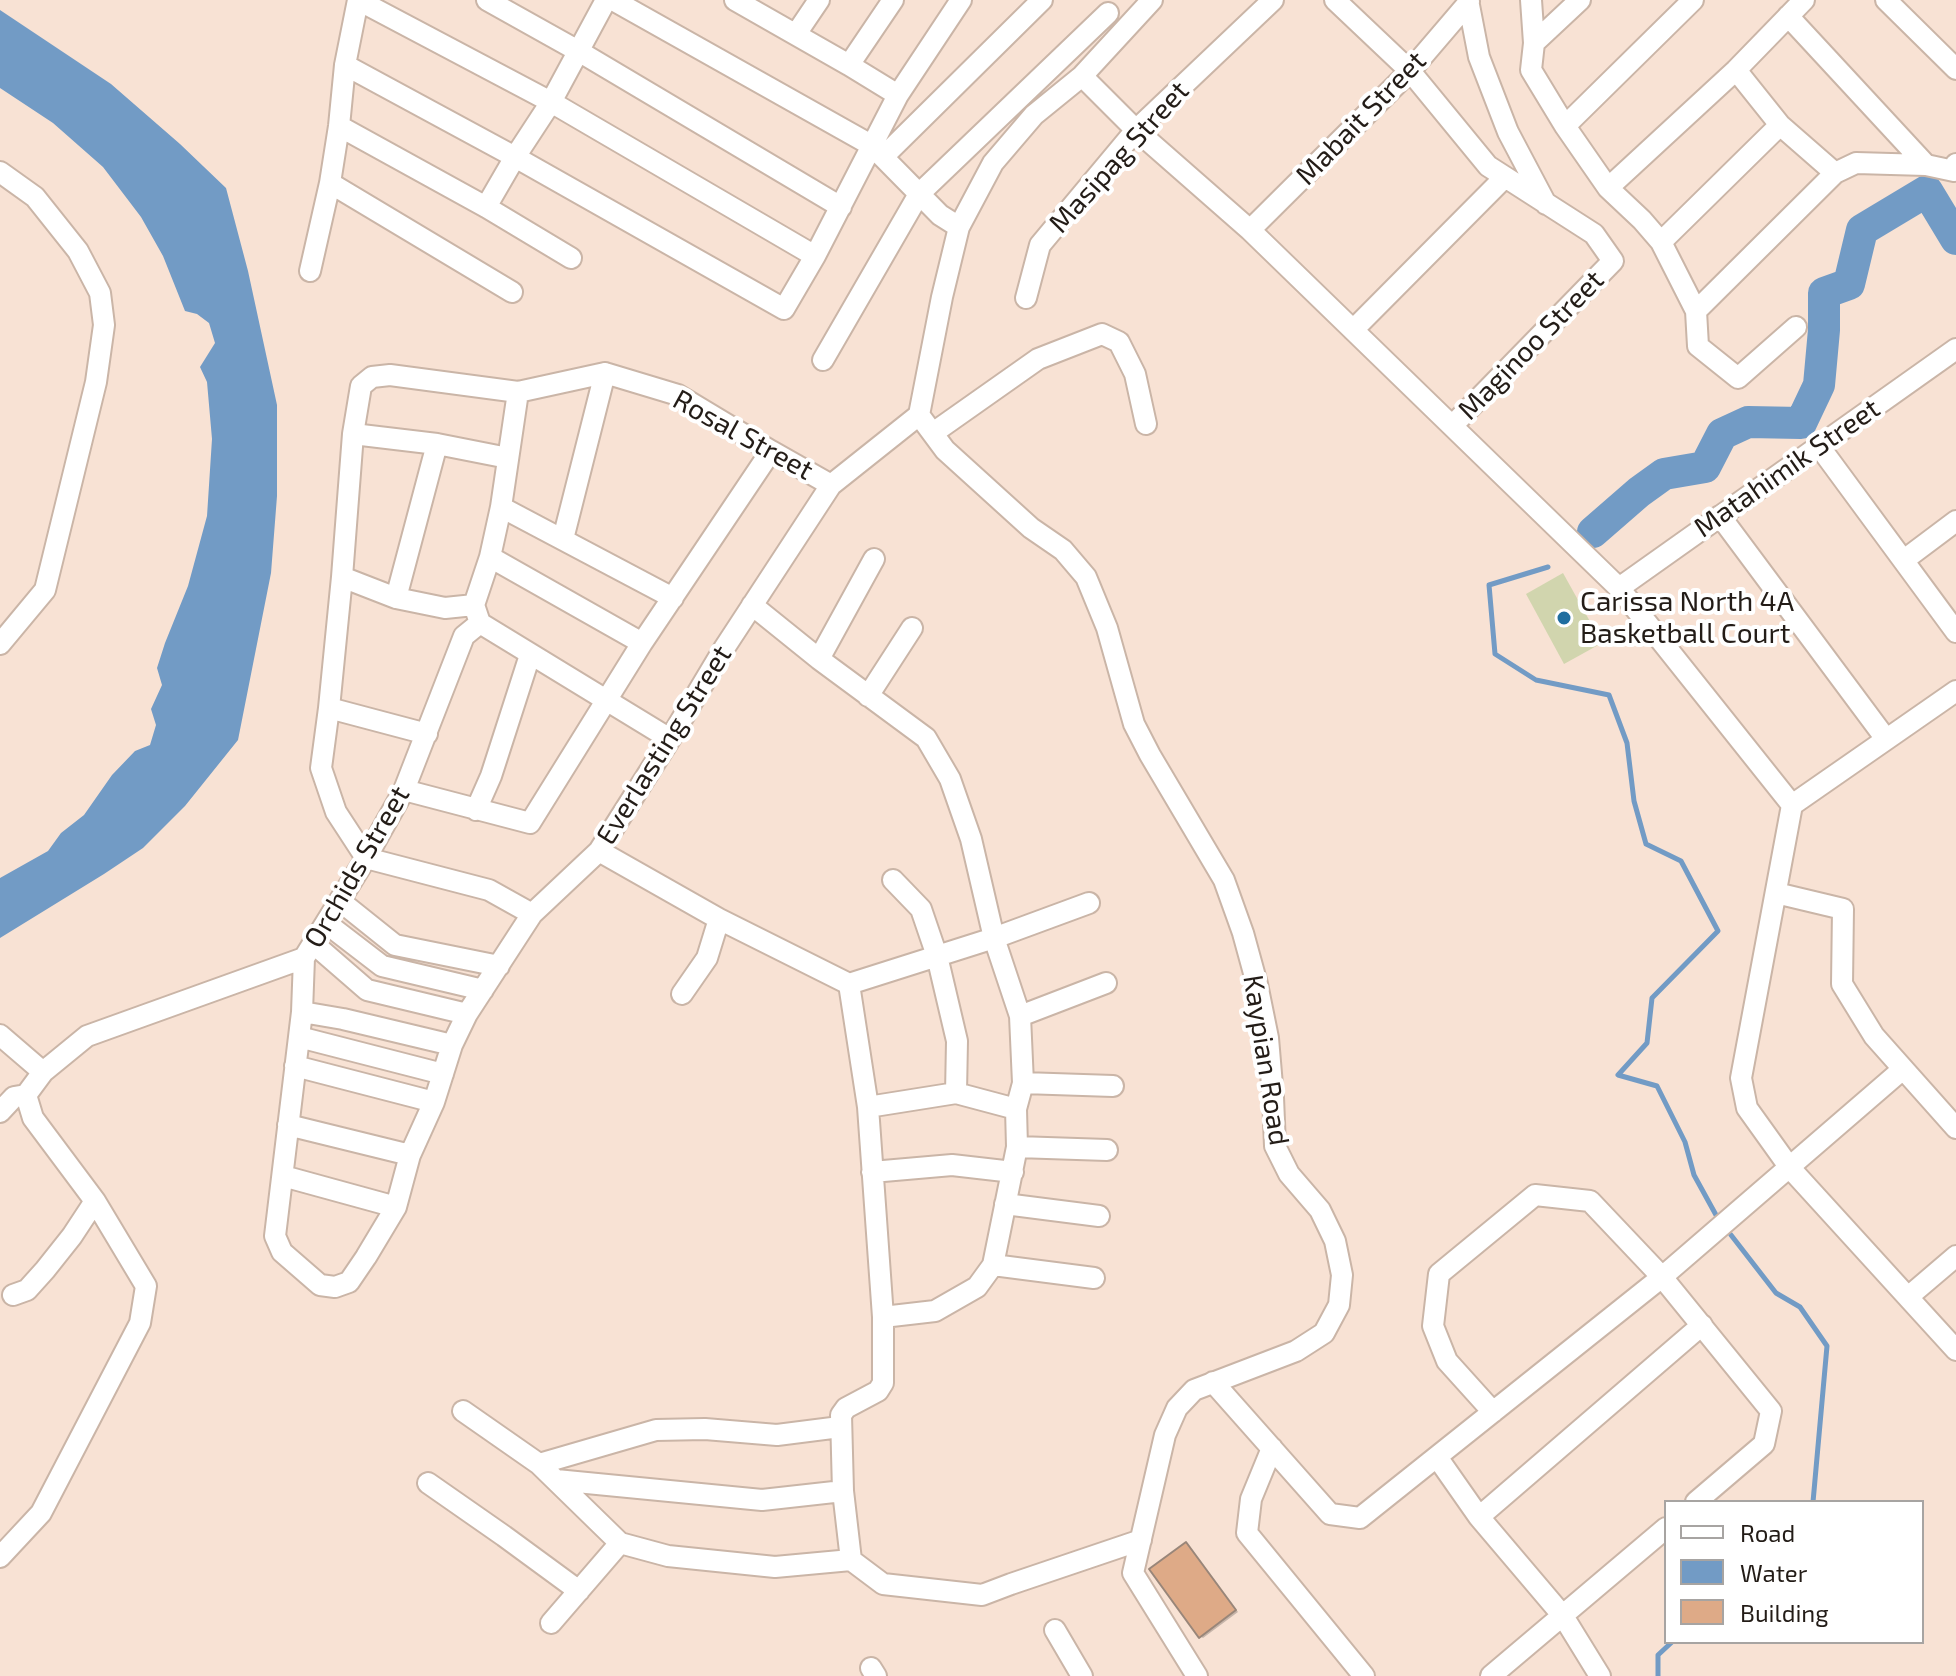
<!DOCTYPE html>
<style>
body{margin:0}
#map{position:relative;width:1956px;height:1676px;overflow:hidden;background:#f8e2d4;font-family:"Exo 2",sans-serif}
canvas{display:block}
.legend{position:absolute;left:1664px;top:1500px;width:260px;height:144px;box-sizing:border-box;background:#fff;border:2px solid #a7a4a2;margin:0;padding:10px 14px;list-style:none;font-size:24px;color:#231c17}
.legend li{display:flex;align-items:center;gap:16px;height:40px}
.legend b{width:40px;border:2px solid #a7a4a2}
</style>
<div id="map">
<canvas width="1956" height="1676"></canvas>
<ul class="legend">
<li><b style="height:10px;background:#fff"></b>Road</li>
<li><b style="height:22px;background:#729bc5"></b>Water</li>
<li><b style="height:22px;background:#deaa87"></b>Building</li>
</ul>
</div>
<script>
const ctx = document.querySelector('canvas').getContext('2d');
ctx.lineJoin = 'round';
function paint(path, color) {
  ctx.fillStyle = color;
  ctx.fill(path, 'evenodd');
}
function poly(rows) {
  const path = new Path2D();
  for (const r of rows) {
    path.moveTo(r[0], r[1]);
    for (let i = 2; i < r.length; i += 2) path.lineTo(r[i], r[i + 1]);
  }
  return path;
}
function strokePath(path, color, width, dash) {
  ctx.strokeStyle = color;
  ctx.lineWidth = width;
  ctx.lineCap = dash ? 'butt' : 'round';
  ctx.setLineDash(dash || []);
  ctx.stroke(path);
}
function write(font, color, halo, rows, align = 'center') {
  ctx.font = font + ' "Exo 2",sans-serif';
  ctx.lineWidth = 8;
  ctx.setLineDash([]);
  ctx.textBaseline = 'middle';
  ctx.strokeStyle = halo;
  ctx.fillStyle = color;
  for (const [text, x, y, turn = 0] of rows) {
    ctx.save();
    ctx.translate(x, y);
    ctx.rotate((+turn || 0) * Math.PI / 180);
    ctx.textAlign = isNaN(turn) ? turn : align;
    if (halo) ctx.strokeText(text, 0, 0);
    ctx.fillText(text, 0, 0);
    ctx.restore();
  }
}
paint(poly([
 [1563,573,1602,643,1564,664,1526,594]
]), '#d1d5ae');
paint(poly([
 [0,10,111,84,180,144,226,188,248,271,277,405,277,496,271,573,238,740,185,806,143,848,104,874,0,938,0,878,48,851,61,833,84,815,112,775,135,751,150,745,156,725,151,709,162,685,157,668,165,643,188,586,207,516,212,439,207,382,200,367,215,343,209,323,197,314,185,311,163,256,141,217,103,167,53,123,0,88]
]), '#729bc5');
paint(poly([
 [1186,1544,1238,1612,1203,1638,1200,1636]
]), '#0003');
strokePath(poly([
 [1548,567,1489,585,1495,654,1536,680,1609,695,1627,743,1634,801,1646,844,1681,861,1718,931,1652,998,1647,1043,1618,1075,1657,1086,1685,1142,1694,1175,1716,1215],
 [1731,1235,1776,1293,1800,1307,1827,1346,1813,1502],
 [1658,1676,1658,1655,1672,1642]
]), '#729bc5', 5);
strokePath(poly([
 [1593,532,1639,492,1664,474,1705,467,1722,434,1748,422,1801,423,1819,385,1824,330,1824,293,1849,284,1862,230,1927,191,1956,239]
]), '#729bc5', 32);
const building = poly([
 [1186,1542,1236,1610,1199,1638,1149,1569,1186,1542]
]);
paint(building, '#deaa87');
strokePath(building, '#998679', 2);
const minor = poly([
 [358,0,551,102,815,256],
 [487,0,580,52,841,207],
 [613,0,871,145,940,215,959,227],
 [735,0,849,65,898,95],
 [1335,0,1410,71,1488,166,1594,234,1613,261,1452,426],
 [1468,0,1479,57,1508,132,1546,204],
 [1531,0,1534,43,1531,70,1565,126,1608,188,1642,220,1661,242,1696,311,1698,346,1738,378,1796,327],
 [1886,0,1956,69],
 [1788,16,1926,165],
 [796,34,819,0],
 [1534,43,1580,0],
 [345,65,515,157,784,309,815,256,898,95,961,0],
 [849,65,893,0],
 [1736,70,1780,125,1835,173],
 [1082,76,1136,130,1250,230,1619,588,1792,805],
 [339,126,486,207,571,258],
 [1565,126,1693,0],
 [883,157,1042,0],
 [0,172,35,197,78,251,100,293,104,325,96,382,45,590,0,644],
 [330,183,512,292],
 [1608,188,1736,70,1804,0],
 [486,207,515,157,551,102,606,0],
 [1250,230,1410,71,1469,2],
 [1661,242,1780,125],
 [310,271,330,183,339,126,345,65,358,0],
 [1026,298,1040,245,1136,130,1273,0],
 [1696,311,1835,173,1856,163,1926,165,1954,171,1956,164],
 [1353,330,1504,178],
 [823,360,919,194,1108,13],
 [919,415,945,450,1031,528,1063,550,1086,577,1107,628,1134,724,1150,755,1224,880,1243,933,1257,984,1268,1038,1273,1097,1275,1146,1289,1174,1320,1210,1335,1241,1342,1275,1339,1305,1324,1333,1296,1351,1194,1390,1177,1408,1165,1435,1133,1573,1197,1676],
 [919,415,942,297,959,227,993,163,1034,115,1082,76,1152,0],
 [933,433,1038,359,1102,334,1119,342,1135,374,1146,424],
 [353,434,437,444,508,458],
 [1819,446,1956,632],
 [501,507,673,598],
 [1720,516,1886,739],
 [563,539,605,373],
 [490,557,642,643],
 [1904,560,1956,521],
 [342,577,396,598,445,608,474,605],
 [1619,588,1956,349],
 [396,598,437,444],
 [474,605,480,623,670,739],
 [474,605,490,557,501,507,518,392],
 [752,605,819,659,926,738,950,779,971,839,994,938,1020,1016,1023,1083,1016,1109,1017,1147,993,1265,977,1287,935,1311,883,1317],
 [480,623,464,636,404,790,366,858,304,958,302,1012,275,1236,282,1252,320,1285,335,1287,349,1282,366,1257,396,1207,410,1155,434,1102,452,1045,467,1014,532,914,599,851,670,739,725,647,831,485,919,415],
 [819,659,874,559],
 [1956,691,1792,805,1741,1078,1747,1108,1790,1168,1956,1350],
 [868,696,912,628],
 [329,708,427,734],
 [404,790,530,823,642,643,771,451],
 [476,810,491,776,530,655],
 [893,880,921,909,937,956,957,1041,956,1093],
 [1776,893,1843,909,1842,984,1874,1036,1956,1128],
 [340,901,395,945,499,966],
 [532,914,489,890,366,858,336,812,321,768,329,708,342,577,353,434,361,386,372,377,390,375,518,392,605,373,678,395,771,451,831,485],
 [326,923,382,966,483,990],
 [314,944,367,990,467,1014],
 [849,984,994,938,1089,903],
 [682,994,707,958,719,919],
 [302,1012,343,1019,452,1045],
 [1020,1016,1106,983],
 [0,1035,43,1072],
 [299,1037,443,1074],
 [295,1066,434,1102],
 [1023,1083,1113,1086],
 [868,1107,956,1093,1016,1109],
 [0,1112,14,1097,26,1095],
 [288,1125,410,1155],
 [1017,1147,1107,1150],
 [872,1172,952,1165,1013,1172],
 [283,1176,396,1207],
 [1005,1204,1099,1216],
 [993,1265,1094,1278],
 [13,1295,27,1290,45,1270,72,1236,95,1201],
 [1908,1297,1956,1256],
 [1213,1382,1330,1514,1360,1518,1662,1277,1903,1069],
 [463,1411,539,1464,620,1543],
 [1493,1412,1447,1361,1433,1326,1439,1274,1535,1195,1590,1201,1662,1277,1771,1411,1764,1444,1696,1502],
 [1272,1448,1251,1499,1247,1533,1364,1676],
 [1437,1457,1479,1517,1563,1616,1600,1676],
 [539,1464,656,1430,705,1429,777,1435,840,1427],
 [556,1480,762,1500,843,1491],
 [428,1483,504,1536,579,1591],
 [1479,1517,1702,1325],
 [0,1557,41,1513,140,1323,146,1286,95,1201,33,1118,26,1095,43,1072,87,1036,304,958],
 [851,1560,883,1584,982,1595,1011,1584,1141,1540],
 [551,1623,620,1543,668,1556,775,1567,851,1560,843,1491,841,1415,846,1408,878,1391,883,1383,883,1317,868,1107,849,984,719,919,599,851],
 [1055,1630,1082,1676],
 [871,1668,876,1676],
 [1491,1676,1666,1528]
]);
strokePath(minor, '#cab5a7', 24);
strokePath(minor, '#fff', 20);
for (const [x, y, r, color] of [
 [1564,618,8,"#206ea0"]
]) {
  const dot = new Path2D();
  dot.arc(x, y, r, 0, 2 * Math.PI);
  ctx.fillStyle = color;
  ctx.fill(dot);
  strokePath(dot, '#fff', 3);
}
write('28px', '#231c17', '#fff', [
 ["Mabait Street",1361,118,-46],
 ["Masipag Street",1119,157,-48],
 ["Maginoo Street",1531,345,-46],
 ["Rosal Street",743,435,29],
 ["Matahimik Street",1787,468,-35],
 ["Everlasting Street",664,745,-58],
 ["Orchids Street",357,867,-60],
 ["Kaypian Road",1266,1060,81]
]);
write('28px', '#231c17', '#fff', [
 ["Carissa North 4A",1580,602],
 ["Basketball Court",1580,634]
], 'left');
</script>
